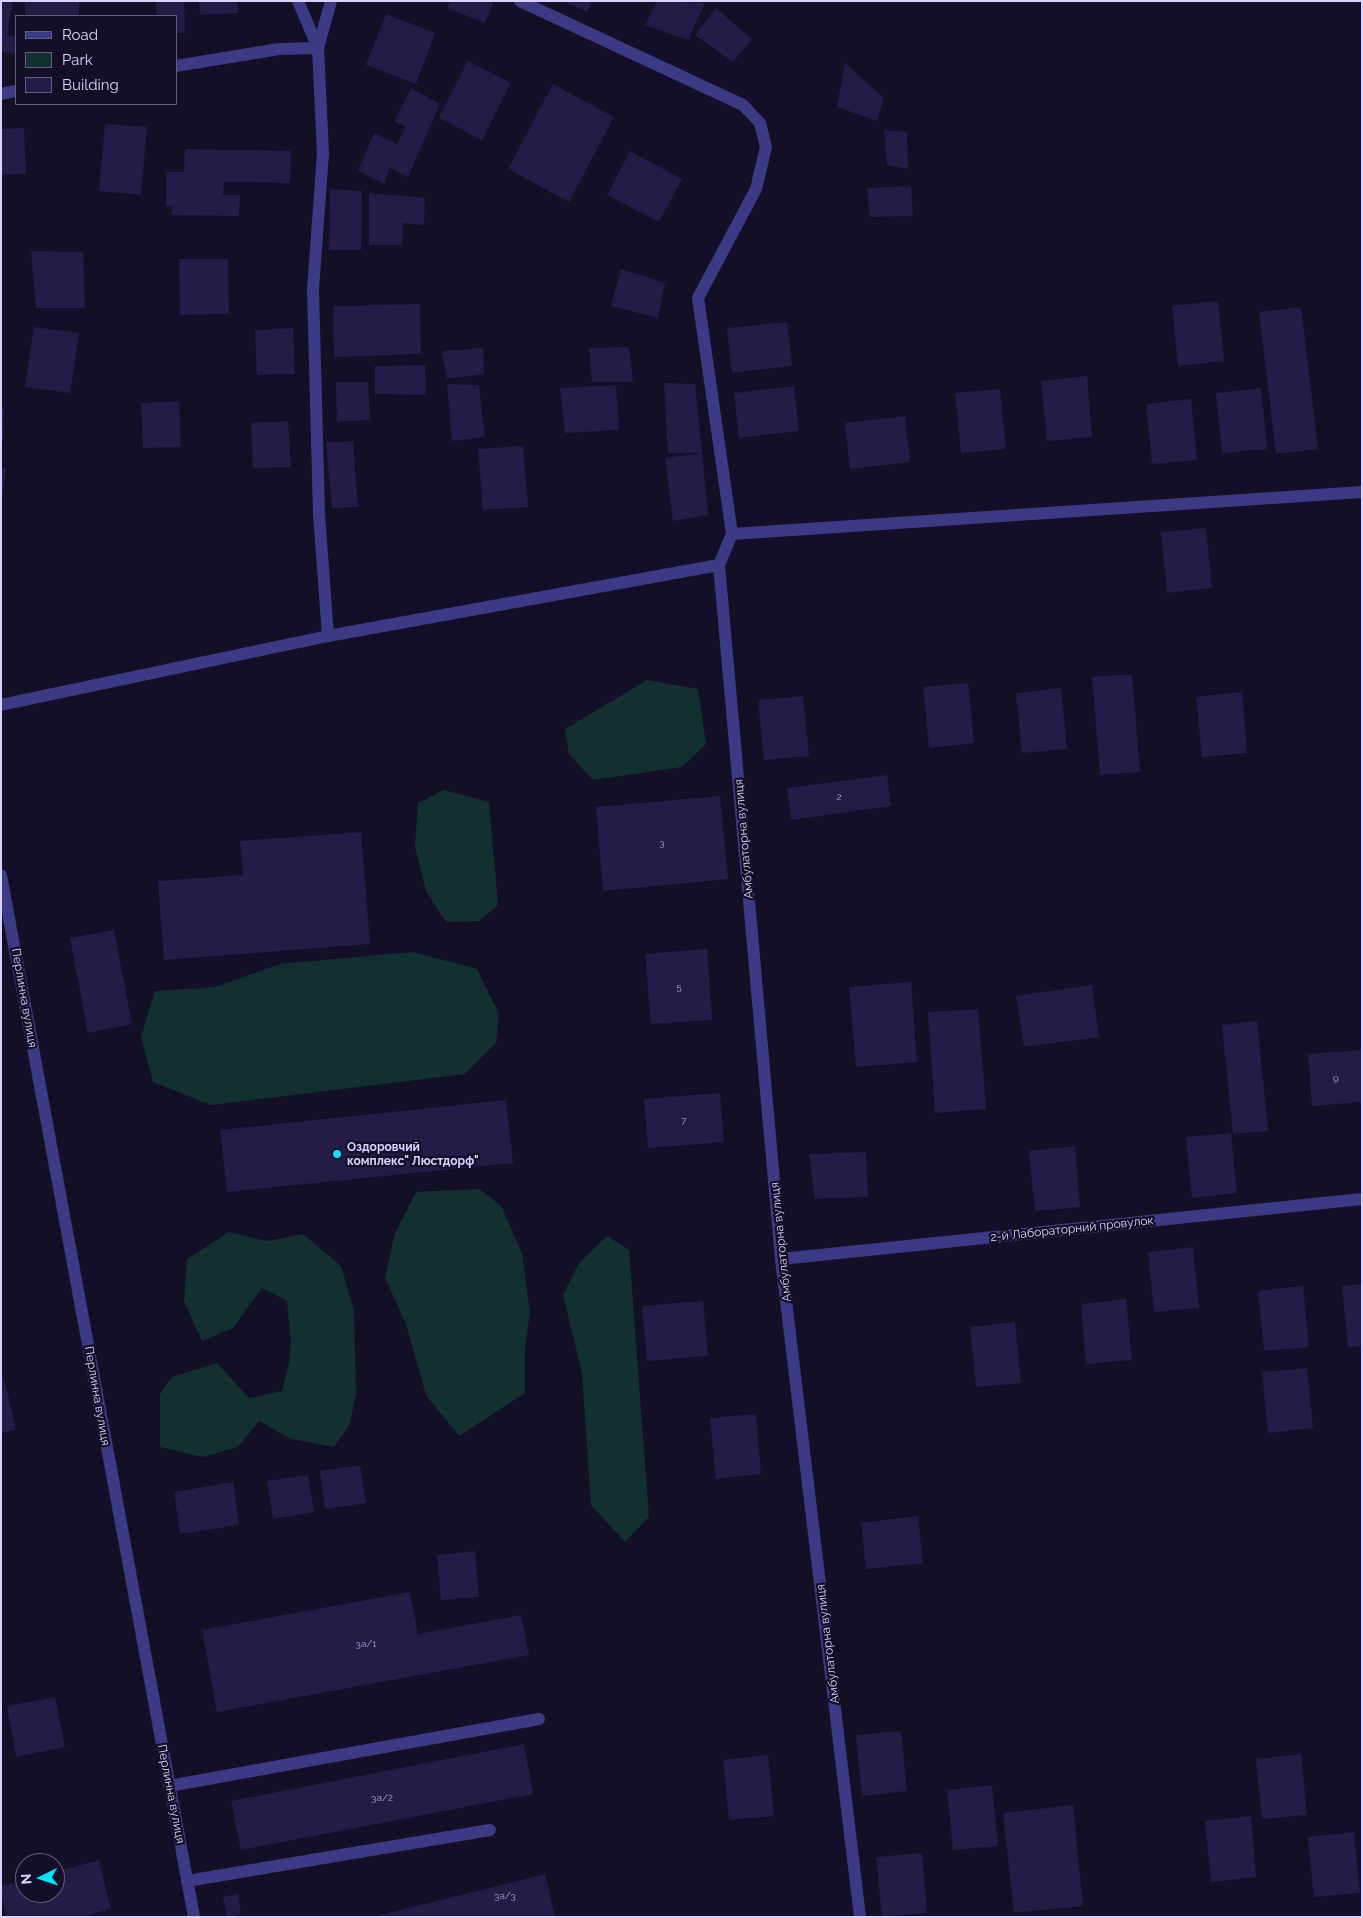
<!DOCTYPE html>
<meta charset="utf-8">
<style>
body{margin:0}
#map{position:relative;width:1363px;height:1918px;overflow:hidden;background:#130f26;font-family:Raleway,sans-serif}
canvas{display:block}
.frame{position:absolute;inset:0;border:2px solid #d9d4ff;pointer-events:none}
.legend{position:absolute;left:15px;top:15px;width:162px;height:90px;box-sizing:border-box;background:#130f26;border:1px solid #625e7d;margin:0;padding:6px 9px;list-style:none;font-size:15px;color:#d9d4ff}
.legend li{display:flex;align-items:center;gap:10px;height:25px}
.legend b{width:25px;border:1px solid #625e7d}
.north{position:absolute;left:15px;top:1853px;width:50px;height:50px;box-sizing:border-box;background:#130f26;border:1px solid #625e7d;border-radius:50%;rotate:266deg;font-size:14px;font-weight:700;line-height:20px;text-align:center;color:#d9d4ff}
.north::after{content:'';display:block;margin:auto;width:18px;height:22px;background:#00e5ff;clip-path:polygon(50% 0,100% 100%,50% 72%,0 100%)}
</style>
<div id="map">
<canvas width="1363" height="1918"></canvas>
<div class="frame"></div>
<ul class="legend">
<li><b style="height:6px;background:#3d3a85"></b>Road</li>
<li><b style="height:14px;background:#12302f"></b>Park</li>
<li><b style="height:14px;background:#241b47"></b>Building</li>
</ul>
<div class="north">N</div>
</div>
<script>
const ctx = document.querySelector('canvas').getContext('2d');
ctx.lineJoin = 'round';
function paint(path, color) {
  ctx.fillStyle = color;
  ctx.fill(path, 'evenodd');
}
function poly(rows) {
  const path = new Path2D();
  for (const r of rows) {
    path.moveTo(r[0], r[1]);
    for (let i = 2; i < r.length; i += 2) path.lineTo(r[i], r[i + 1]);
  }
  return path;
}
function strokePath(path, color, width, dash) {
  ctx.strokeStyle = color;
  ctx.lineWidth = width;
  ctx.lineCap = dash ? 'butt' : 'round';
  ctx.setLineDash(dash || []);
  ctx.stroke(path);
}
function write(font, color, halo, rows, align = 'center') {
  ctx.font = font + ' Raleway,sans-serif';
  ctx.lineWidth = 4.5;
  ctx.setLineDash([]);
  ctx.textBaseline = 'middle';
  ctx.strokeStyle = halo;
  ctx.fillStyle = color;
  for (const [text, x, y, turn = 0] of rows) {
    ctx.save();
    ctx.translate(x, y);
    ctx.rotate((+turn || 0) * Math.PI / 180);
    ctx.textAlign = isNaN(turn) ? turn : align;
    if (halo) ctx.strokeText(text, 0, 0);
    ctx.fillText(text, 0, 0);
    ctx.restore();
  }
}
paint(poly([
 [647,680,698,689,706,744,682,767,593,780,569,754,565,729],
 [444,790,489,802,498,905,479,921,446,922,426,891,415,846,418,803],
 [412,952,477,969,499,1014,496,1043,465,1074,211,1105,153,1082,141,1037,155,991,215,987,280,964],
 [480,1189,501,1206,522,1253,530,1312,525,1349,525,1393,459,1436,426,1395,406,1324,385,1278,395,1233,416,1192],
 [229,1232,267,1241,303,1234,341,1266,354,1310,356,1393,350,1424,334,1447,291,1439,259,1421,238,1447,203,1457,160,1447,160,1394,172,1377,217,1363,249,1398,282,1391,289,1363,291,1341,287,1301,262,1288,233,1328,202,1341,184,1301,187,1259],
 [607,1236,629,1250,649,1517,625,1542,591,1505,582,1373,563,1295,579,1263]
]), '#12302f');
paint(poly([
 [1,1,13,1,7,35,16,36,16,54,1,52],
 [25,1,79,1,79,16,25,16],
 [156,1,184,1,185,33,176,33,176,16,157,16],
 [199,1,237,1,238,13,200,15],
 [450,1,494,1,485,23,447,8],
 [563,1,592,1,587,12],
 [657,1,705,3,688,40,645,25],
 [716,8,752,39,733,62,695,35],
 [386,14,435,33,416,84,366,65],
 [468,61,511,83,482,140,439,118],
 [845,63,884,98,877,121,837,107],
 [553,84,614,117,569,202,508,169],
 [411,88,440,104,408,177,390,168,384,184,358,171,374,133,397,144,406,127,394,121],
 [105,124,147,127,141,195,99,191],
 [24,128,26,174,1,175,1,129],
 [884,130,907,132,908,169,887,165],
 [185,149,291,151,290,183,224,182,223,195,240,195,239,216,172,215,172,206,166,206,166,172,184,172],
 [630,151,682,179,659,222,607,195],
 [911,186,913,216,870,217,867,188],
 [330,189,362,191,361,250,329,250],
 [369,193,425,198,424,225,403,223,402,245,369,245],
 [31,251,83,252,85,308,36,308],
 [179,259,228,259,229,314,180,315],
 [621,269,665,283,658,318,611,306],
 [1218,301,1224,361,1178,366,1172,306],
 [420,304,421,354,334,357,333,306],
 [1301,307,1318,449,1276,454,1259,312],
 [787,322,792,366,732,373,727,328],
 [34,327,79,333,70,393,25,387],
 [293,328,295,374,257,375,255,330],
 [629,347,633,382,592,382,589,348],
 [483,348,484,374,447,379,442,351],
 [425,365,426,395,375,394,375,366],
 [1087,376,1092,437,1047,441,1041,381],
 [336,382,368,382,370,420,337,422],
 [664,383,695,384,702,453,668,453],
 [447,384,479,385,485,437,452,441],
 [616,385,619,430,565,433,560,388],
 [794,386,799,431,739,438,734,393],
 [1261,388,1267,449,1222,453,1216,393],
 [1000,389,1006,449,961,453,955,393],
 [1191,399,1197,460,1152,464,1146,404],
 [179,401,181,447,143,448,141,403],
 [1,408,4,408,3,441,1,441],
 [905,416,910,462,850,469,845,423],
 [288,421,291,467,253,468,251,423],
 [353,441,358,507,332,508,326,442],
 [523,446,528,507,483,510,478,449],
 [702,453,708,515,673,521,665,458],
 [1,468,6,468,2,496,1,496],
 [1206,528,1212,588,1167,593,1161,532],
 [1132,674,1140,772,1100,775,1092,677],
 [968,683,974,743,929,748,923,687],
 [1061,688,1067,749,1022,753,1016,693],
 [1242,692,1247,753,1202,757,1196,697],
 [803,696,809,756,764,760,758,700],
 [887,775,891,806,791,820,787,788],
 [720,796,728,879,603,891,596,807],
 [361,832,370,944,164,960,158,881,243,875,240,841],
 [114,930,132,1024,88,1033,70,938],
 [707,949,712,1020,651,1024,645,954],
 [911,982,917,1062,856,1067,849,987],
 [1092,985,1099,1037,1024,1047,1016,996],
 [978,1009,986,1109,935,1113,928,1012],
 [1257,1021,1268,1131,1233,1134,1222,1025],
 [1362,1050,1362,1102,1312,1106,1308,1054],
 [720,1093,724,1142,648,1148,644,1099],
 [506,1100,513,1163,227,1192,220,1130],
 [1231,1133,1237,1193,1192,1198,1186,1137],
 [1075,1146,1080,1207,1035,1211,1029,1151],
 [866,1152,868,1197,815,1199,809,1154],
 [1193,1247,1199,1308,1154,1312,1148,1252],
 [1362,1284,1362,1346,1348,1347,1342,1286],
 [1303,1286,1309,1347,1264,1351,1258,1291],
 [1126,1299,1132,1360,1086,1364,1081,1304],
 [703,1301,708,1356,647,1361,642,1306],
 [1015,1322,1021,1383,976,1387,970,1327],
 [1307,1368,1313,1428,1268,1433,1262,1372],
 [1,1378,4,1378,16,1430,1,1433],
 [756,1414,761,1474,716,1479,710,1418],
 [360,1465,366,1503,325,1509,320,1471],
 [308,1475,314,1512,273,1519,267,1481],
 [233,1482,239,1525,180,1534,174,1492],
 [918,1516,923,1563,866,1569,861,1523],
 [475,1551,479,1597,441,1600,437,1555],
 [410,1592,418,1634,521,1615,529,1655,217,1712,202,1630],
 [55,1697,65,1747,16,1757,7,1706],
 [901,1731,907,1791,862,1796,856,1735],
 [524,1744,533,1794,241,1850,231,1801],
 [1301,1754,1307,1815,1262,1819,1256,1759],
 [768,1755,774,1816,729,1820,723,1760],
 [992,1785,998,1846,953,1850,947,1790],
 [1073,1805,1083,1906,1014,1913,1003,1813],
 [1251,1816,1256,1877,1211,1882,1205,1821],
 [1354,1832,1360,1893,1314,1897,1308,1837],
 [922,1853,927,1913,882,1917,876,1857],
 [99,1860,111,1909,81,1917,7,1917,1,1895,1,1886,25,1880,25,1893,55,1893,55,1872],
 [545,1874,555,1917,376,1917,376,1916],
 [238,1894,241,1914,227,1917,223,1897]
]), '#241b47');
strokePath(poly([
 [169,1786,539,1719],
 [187,1881,490,1830]
]), '#3d3a85', 12);
strokePath(poly([
 [298,1,318,48,323,154,313,289,319,514,328,636],
 [176,66,279,49,318,48,331,1],
 [1,94,16,91],
 [732,534,1362,492],
 [719,565,781,1259,860,1917],
 [1,705,328,636,719,565,732,534,698,298,756,189,766,147,760,123,743,105,520,1],
 [1,875,194,1917],
 [781,1259,1362,1199]
]), '#3d3a85', 12);
for (const [x, y, r, color] of [
 [337,1154,5,"#00e5ff"]
]) {
  const dot = new Path2D();
  dot.arc(x, y, r, 0, 2 * Math.PI);
  ctx.fillStyle = color;
  ctx.fill(dot);
  strokePath(dot, '#130f26', 2);
}
write('10px', '#aca6d1', null, [
 ["2",839,797],
 ["3",662,843],
 ["5",679,987],
 ["9",1336,1078],
 ["7",684,1121],
 ["3а/1",366,1644],
 ["3а/2",382,1798],
 ["3а/3",505,1896]
]);
write('12px', '#d9d4ff', '#130f26', [
 ["Амбулаторна вулиця",744,839,-95],
 ["Перлинна вулиця",24,998,80],
 ["2-й Лабораторний провулок",1072,1229,-6],
 ["Амбулаторна вулиця",781,1242,-96],
 ["Перлинна вулиця",97,1396,80],
 ["Амбулаторна вулиця",828,1644,-97],
 ["Перлинна вулиця",171,1794,79]
]);
write('bold 12px', '#d9d4ff', '#130f26', [
 ["Оздоровчий",347,1147],
 ["комплекс\" Люстдорф\"",347,1161]
], 'left');
</script>
